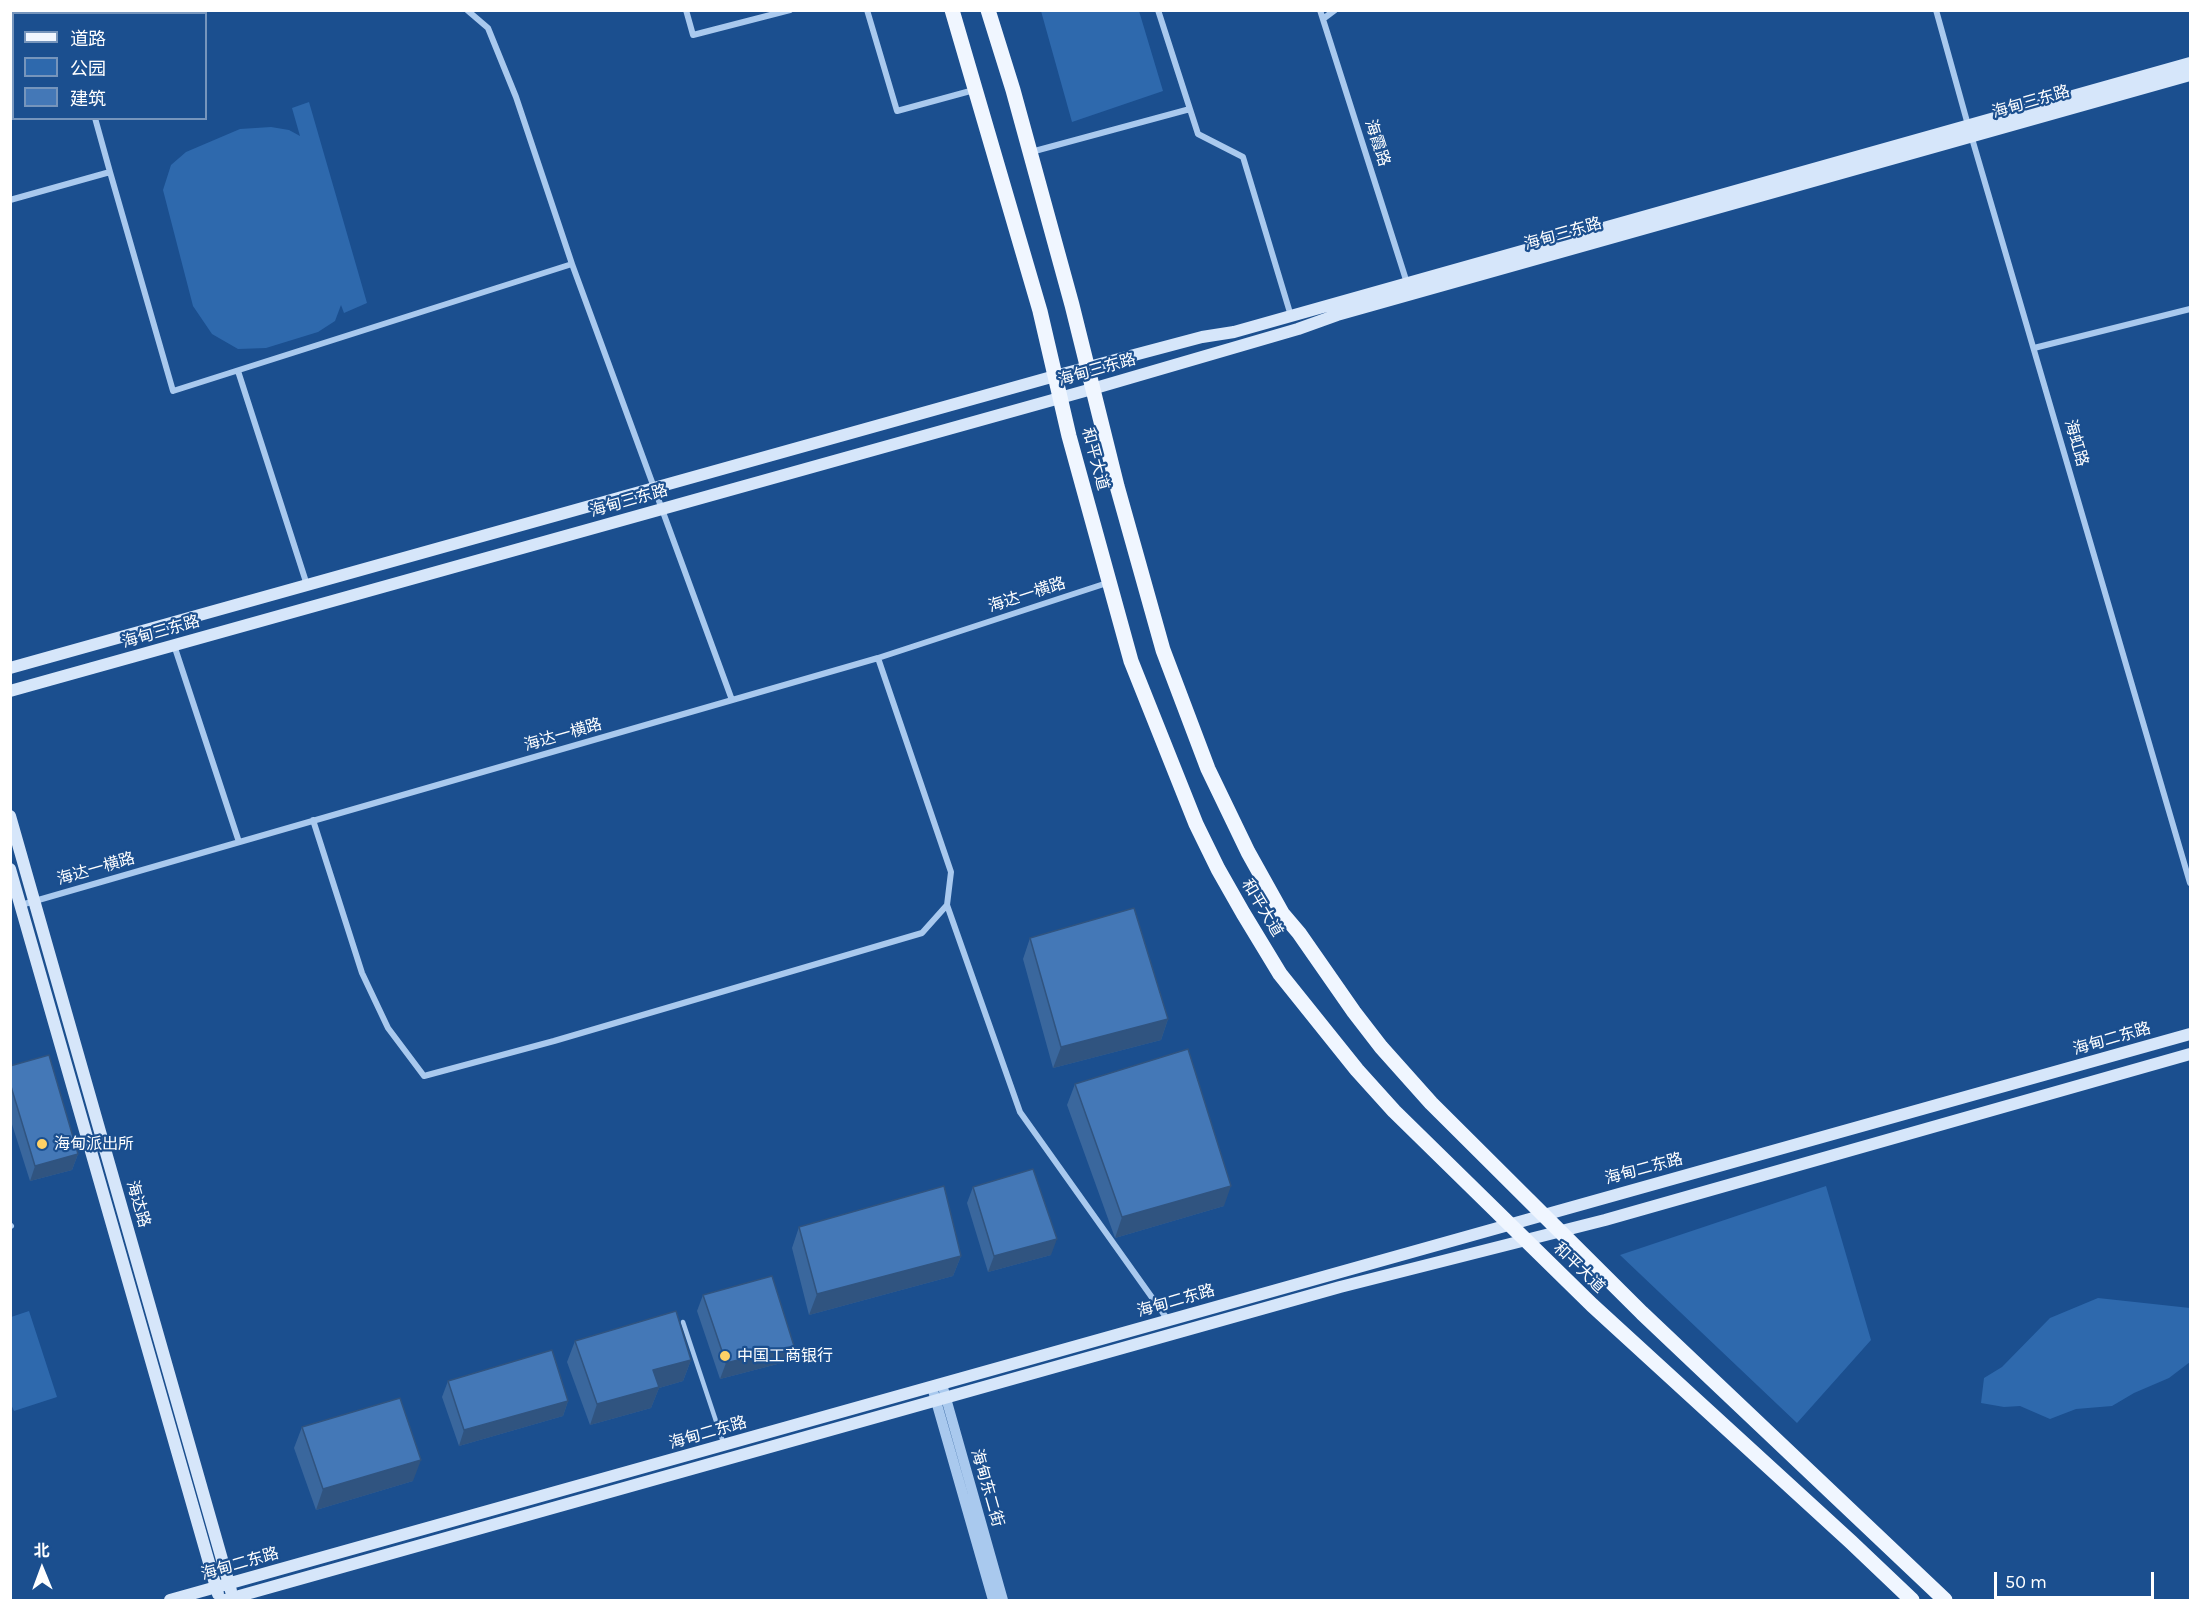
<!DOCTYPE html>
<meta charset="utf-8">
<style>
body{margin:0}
#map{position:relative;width:2201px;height:1611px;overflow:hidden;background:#1b4f8f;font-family:Karla,"Noto Sans SC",sans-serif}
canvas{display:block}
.frame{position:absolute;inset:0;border:12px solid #fff;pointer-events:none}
.legend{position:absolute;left:12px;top:12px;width:195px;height:108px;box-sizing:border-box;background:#1b4f8f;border:2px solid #7695bc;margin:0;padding:8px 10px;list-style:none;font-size:18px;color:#fff}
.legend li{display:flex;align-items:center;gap:12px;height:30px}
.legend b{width:30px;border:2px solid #7695bc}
.north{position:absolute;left:12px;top:1539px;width:60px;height:60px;-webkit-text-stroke:4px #1b4f8f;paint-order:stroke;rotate:359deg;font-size:16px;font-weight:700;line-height:24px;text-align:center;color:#fff}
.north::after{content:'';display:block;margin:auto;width:21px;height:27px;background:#fff;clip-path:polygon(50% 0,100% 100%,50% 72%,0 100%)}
.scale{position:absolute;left:1994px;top:1572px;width:160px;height:27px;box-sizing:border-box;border:3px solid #fff;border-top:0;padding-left:8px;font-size:18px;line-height:21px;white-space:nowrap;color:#fff;-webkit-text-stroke:4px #1b4f8f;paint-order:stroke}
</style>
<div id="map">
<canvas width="2201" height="1611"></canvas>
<div class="frame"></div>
<ul class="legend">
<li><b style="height:8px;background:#f0f6ff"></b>道路</li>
<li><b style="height:16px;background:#2e69ad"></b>公园</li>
<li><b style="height:16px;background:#4478b7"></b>建筑</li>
</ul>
<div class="north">北</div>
<div class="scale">50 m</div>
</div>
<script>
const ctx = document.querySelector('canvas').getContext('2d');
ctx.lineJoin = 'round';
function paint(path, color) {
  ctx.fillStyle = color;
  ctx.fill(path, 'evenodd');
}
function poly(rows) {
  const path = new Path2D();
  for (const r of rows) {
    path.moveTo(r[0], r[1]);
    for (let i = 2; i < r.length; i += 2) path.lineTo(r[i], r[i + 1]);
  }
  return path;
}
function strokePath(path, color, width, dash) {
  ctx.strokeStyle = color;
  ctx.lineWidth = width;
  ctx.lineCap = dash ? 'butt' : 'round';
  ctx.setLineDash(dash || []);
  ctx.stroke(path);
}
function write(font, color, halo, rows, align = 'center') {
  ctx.font = font + ' Karla,"Noto Sans SC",sans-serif';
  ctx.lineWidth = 4.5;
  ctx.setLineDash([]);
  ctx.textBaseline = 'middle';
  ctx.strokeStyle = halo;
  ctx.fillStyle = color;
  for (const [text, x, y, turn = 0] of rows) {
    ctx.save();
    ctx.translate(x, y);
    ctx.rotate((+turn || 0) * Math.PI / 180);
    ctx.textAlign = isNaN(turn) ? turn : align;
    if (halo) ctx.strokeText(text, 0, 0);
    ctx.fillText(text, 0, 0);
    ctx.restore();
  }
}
paint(poly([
 [1041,11,1139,11,1163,91,1072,122],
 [309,102,367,303,344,313,341,305,335,321,318,332,266,348,238,349,212,334,193,306,163,190,171,165,186,152,240,129,271,127,289,130,300,136,292,108],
 [1826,1186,1871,1340,1797,1423,1620,1255],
 [2098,1298,2190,1308,2190,1362,2169,1378,2134,1393,2112,1406,2076,1409,2050,1419,2020,1406,2004,1407,1981,1403,1984,1378,2002,1367,2050,1318],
 [29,1311,57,1397,14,1411,10,1402,11,1317]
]), '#2e69ad');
strokePath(poly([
 [683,1322,724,1445]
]), '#a9c9ee', 4.5);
strokePath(poly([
 [66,10,67,14],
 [467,10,488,28,516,97,572,264,732,700],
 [686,10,693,35,790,10],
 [867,10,897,111,974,90],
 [1158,10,1198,134,1243,157,1291,316],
 [1320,10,1407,283],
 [1936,10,1968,125],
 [1323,19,1335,10],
 [1971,135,2190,883],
 [1031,152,1190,109],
 [110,172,173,391,572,264],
 [10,200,110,172,95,118],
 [2034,348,2190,309],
 [238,371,307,585],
 [174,645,239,842],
 [313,820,362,973,388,1028,424,1076,554,1041,922,933,947,905,951,872,878,658],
 [21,905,878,658,1107,583],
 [947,905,1020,1112,1168,1320],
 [10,1225,11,1226]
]), '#a9c9ee', 6);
strokePath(poly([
 [942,1384,1003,1600],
 [932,1387,993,1600]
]), '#a9c9ee', 10);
strokePath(poly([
 [10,668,1055,376,1202,337,1234,332,2190,63],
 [10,691,1092,389,1298,329,1337,315,2190,75],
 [10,816,231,1591],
 [10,869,218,1594],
 [170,1600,2190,1034],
 [225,1600,1340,1287,1605,1220,2190,1054]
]), '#d6e6fa', 12);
strokePath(poly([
 [952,10,1040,311,1069,436,1131,661,1196,824,1218,869,1243,913,1280,974,1357,1070,1394,1111,1592,1305,1851,1542,1912,1600],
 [988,10,1013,90,1072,305,1117,486,1163,650,1208,769,1248,852,1282,913,1299,933,1354,1012,1381,1047,1431,1103,1642,1313,1945,1600]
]), '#f0f6ff', 15);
paint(poly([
 [1030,938,1168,1019,1161,1040,1053,1068,1023,959],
 [10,1066,78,1154,72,1170,30,1181,10,1118],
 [1075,1084,1224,1206,1115,1238,1067,1105],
 [973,1187,1051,1255,988,1272,967,1203],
 [799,1227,961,1256,953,1276,809,1315,792,1248],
 [703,1295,789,1361,720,1379,697,1311],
 [575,1341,691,1360,683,1381,659,1388,651,1408,590,1425,567,1362],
 [448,1381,568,1401,563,1416,459,1446,442,1397],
 [302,1427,413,1481,316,1510,294,1448]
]), '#3a679d');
paint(poly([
 [1168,1019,1161,1040,1053,1068,1061,1047],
 [78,1154,72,1170,30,1181,35,1166],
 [1231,1186,1224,1206,1115,1238,1122,1217],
 [1057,1239,1051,1255,988,1272,994,1256],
 [961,1256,953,1276,809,1315,817,1294],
 [794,1346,789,1361,720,1379,726,1363],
 [691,1360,683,1381,659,1388,651,1408,590,1425,597,1404,653,1370],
 [568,1401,563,1416,459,1446,464,1430],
 [421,1460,413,1481,316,1510,323,1489]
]), '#305480');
const building = poly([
 [1134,908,1168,1019,1061,1047,1030,938,1134,908],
 [1188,1049,1231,1186,1122,1217,1075,1084,1188,1049],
 [49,1055,78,1154,35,1166,10,1083,10,1066,49,1055],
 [1033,1169,1057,1239,994,1256,973,1187,1033,1169],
 [944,1186,961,1256,817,1294,799,1227,944,1186],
 [772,1276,794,1346,726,1363,703,1295,772,1276],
 [676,1311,691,1360,653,1370,659,1387,597,1404,575,1341,676,1311],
 [552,1350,568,1401,464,1430,448,1381,552,1350],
 [400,1398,421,1460,323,1489,302,1427,400,1398]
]);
paint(building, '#4478b7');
strokePath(building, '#305480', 1.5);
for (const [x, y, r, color] of [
 [42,1144,6,"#ffd166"],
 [725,1356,6,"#ffd166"]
]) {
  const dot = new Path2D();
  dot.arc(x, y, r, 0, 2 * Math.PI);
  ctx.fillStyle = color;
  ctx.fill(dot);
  strokePath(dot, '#1b4f8f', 2);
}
write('16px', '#fff', '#1b4f8f', [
 ["海甸三东路",2031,102,-16],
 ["海霞路",1377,143,72],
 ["海甸三东路",1563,234,-16],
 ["海甸三东路",1097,370,-16],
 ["海虹路",2076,443,74],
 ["和平大道",1095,459,75],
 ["海甸三东路",629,501,-16],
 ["海达一横路",1027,595,-18],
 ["海甸三东路",161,632,-16],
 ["海达一横路",563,735,-16],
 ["海达一横路",96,869,-16],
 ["和平大道",1262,908,59],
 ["海甸二东路",2112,1039,-16],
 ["海甸二东路",1644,1169,-15],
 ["海达路",138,1204,74],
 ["和平大道",1579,1268,44],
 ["海甸二东路",1176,1301,-16],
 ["海甸二东路",708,1433,-16],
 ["海甸东二街",987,1488,74],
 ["海甸二东路",240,1564,-16]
]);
write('16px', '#fff', '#1b4f8f', [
 ["海甸派出所",54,1144],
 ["中国工商银行",737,1356]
], 'left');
</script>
